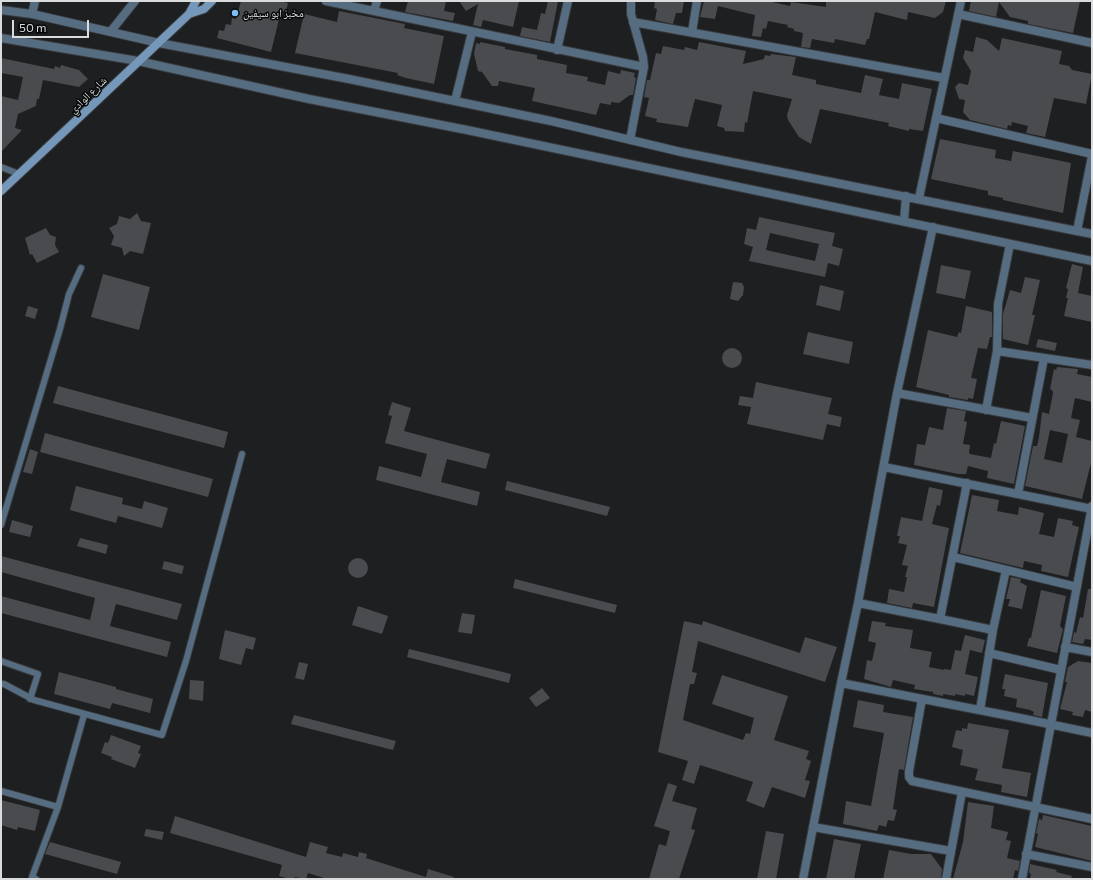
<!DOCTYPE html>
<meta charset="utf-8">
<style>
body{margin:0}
#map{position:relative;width:1093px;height:880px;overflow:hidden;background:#1d1f21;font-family:Commissioner,sans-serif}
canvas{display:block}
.frame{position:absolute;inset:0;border:2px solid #d9dbdc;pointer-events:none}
.scale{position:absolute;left:12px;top:20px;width:77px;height:18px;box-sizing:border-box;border:2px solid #d9dbdc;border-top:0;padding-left:5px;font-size:12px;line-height:14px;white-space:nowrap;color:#d9dbdc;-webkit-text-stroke:3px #08090a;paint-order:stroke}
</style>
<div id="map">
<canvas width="1093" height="880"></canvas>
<div class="frame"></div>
<div class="scale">50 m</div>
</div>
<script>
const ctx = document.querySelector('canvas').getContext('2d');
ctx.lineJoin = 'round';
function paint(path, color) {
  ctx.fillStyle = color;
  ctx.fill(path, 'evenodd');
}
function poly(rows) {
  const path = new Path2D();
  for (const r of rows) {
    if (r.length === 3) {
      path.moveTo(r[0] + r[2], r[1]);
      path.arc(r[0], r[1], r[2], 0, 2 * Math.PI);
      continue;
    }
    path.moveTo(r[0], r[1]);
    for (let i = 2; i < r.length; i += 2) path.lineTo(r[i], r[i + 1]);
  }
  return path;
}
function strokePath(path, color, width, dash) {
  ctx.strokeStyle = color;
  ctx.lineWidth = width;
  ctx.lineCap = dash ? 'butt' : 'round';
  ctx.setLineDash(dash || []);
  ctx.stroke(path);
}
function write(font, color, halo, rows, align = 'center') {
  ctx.font = font + ' Commissioner,"Noto Naskh Arabic",sans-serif';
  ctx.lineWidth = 3;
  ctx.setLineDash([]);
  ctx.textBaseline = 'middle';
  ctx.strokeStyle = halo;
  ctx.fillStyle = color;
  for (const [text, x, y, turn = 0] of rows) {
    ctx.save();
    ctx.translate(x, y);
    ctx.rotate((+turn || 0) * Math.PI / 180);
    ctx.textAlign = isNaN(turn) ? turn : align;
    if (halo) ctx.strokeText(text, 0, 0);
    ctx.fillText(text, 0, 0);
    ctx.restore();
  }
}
paint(poly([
 [241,1,279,1,288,3,286,12,281,11,271,52,217,38,219,30,224,31,226,24,231,25,232,18,236,19],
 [408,1,446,1,444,11,455,13,453,21,405,12],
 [459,1,519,1,513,27,483,20,481,27,473,25,478,4,466,11],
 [548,1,558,1,550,42,520,36,522,27,537,30,541,13,545,14],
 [655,1,684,1,682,13,676,13,673,24,655,20,657,9,654,8],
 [704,1,772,1,772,2,790,6,791,2,826,7,826,1,946,1,943,12,935,18,908,12,907,20,875,12,869,39,867,39,865,45,835,39,834,43,812,39,810,48,801,47,803,33,794,31,794,29,787,27,788,25,768,21,766,29,763,28,761,37,752,36,755,15,718,6,715,19,700,17],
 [971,1,1080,1,1073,33,1028,24,1028,21,1010,17,999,2,996,17,969,11],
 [339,11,405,24,404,28,444,36,434,84,406,78,397,75,398,73,295,53,304,14,337,22],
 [976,37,987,40,999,51,1002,38,1062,51,1059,64,1069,66,1072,70,1092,74,1086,104,1054,98,1045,137,1026,133,1028,126,1012,122,1011,126,1008,125,1007,129,970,120,963,112,965,100,959,99,955,87,959,83,968,85,971,71,963,58,965,50,973,52],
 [480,42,505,47,505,49,537,55,537,59,567,65,566,73,588,77,587,81,605,85,608,71,620,74,621,70,635,73,634,77,636,78,633,95,630,95,619,103,611,102,611,105,600,103,596,115,532,101,535,88,499,81,498,86,492,86,482,72,478,71,474,54,476,43,480,44],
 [699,42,746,51,743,64,764,59,765,55,770,56,771,54,796,57,792,75,816,80,816,84,861,93,865,75,883,79,879,95,899,99,902,83,932,89,923,131,909,129,909,131,888,126,889,123,820,109,811,144,799,137,788,120,787,115,792,99,753,91,747,123,745,122,744,132,725,131,724,128,717,126,722,105,695,99,688,127,656,122,657,119,645,116,649,98,644,97,647,80,650,80,656,53,661,54,663,46,684,50,685,47,697,50],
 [1,58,54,69,55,66,60,68,61,65,79,70,88,79,79,87,43,80,39,99,37,99,36,106,18,114,15,128,22,130,1,152,1,96,18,100,23,77,1,73],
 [940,139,996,150,995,158,1011,161,1013,151,1071,163,1063,213,1003,200,1003,198,988,195,988,191,931,179],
 [137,213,141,221,151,223,143,254,130,251,124,256,122,248,111,245,114,236,109,228,117,224,119,216,130,219],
 [759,217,835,233,832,246,843,249,839,266,828,263,825,277,749,261,753,247,744,244,747,228,756,230],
 [770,233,819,244,815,261,766,250],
 [46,228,50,235,56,237,55,245,59,252,37,263,32,254,30,255,25,238],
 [1072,264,1083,267,1078,293,1092,296,1092,322,1064,316,1068,298,1066,298,1068,289,1066,288],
 [941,265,971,271,965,299,936,293],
 [103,274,150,287,139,330,91,317],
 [1025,277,1040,280,1032,315,1035,315,1028,345,1003,339,1003,314,1010,290,1021,293],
 [733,282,742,283,744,287,743,295,738,301,730,299],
 [820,285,844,291,840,311,816,305],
 [28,306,38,309,35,319,25,316],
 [966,306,992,312,992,337,990,337,987,349,978,348,971,378,977,379,973,399,968,398,968,400,949,397,949,395,916,387,928,330,957,337,959,332,961,333],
 [808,332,853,342,849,364,803,354],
 [1038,339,1057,343,1055,351,1036,347],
 [732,358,10],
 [1057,367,1078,369,1077,374,1092,377,1092,402,1075,398,1071,418,1080,420,1076,437,1092,441,1092,459,1082,499,1025,486,1033,446,1037,446,1039,437,1042,412,1049,414,1053,393,1052,390,1050,389,1054,369,1056,370],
 [1050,430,1068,434,1062,463,1044,459],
 [756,382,832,398,828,414,842,417,840,427,827,424,823,440,747,424,751,407,738,405,740,396,753,398],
 [58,386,228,432,224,448,53,403],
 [392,402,411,408,404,431,490,454,486,469,447,459,441,482,480,492,477,506,376,480,379,466,421,477,427,454,385,443,392,416,388,415],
 [947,408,966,411,964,421,967,422,963,444,970,445,969,453,970,454,991,458,994,443,996,444,1001,421,1025,426,1014,484,987,478,988,471,968,466,966,474,958,474,914,465,917,444,925,445,929,427,943,430],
 [45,433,213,479,208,497,40,452],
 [30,449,38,452,32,474,23,472],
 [507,481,610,507,607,516,505,490],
 [76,486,123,498,122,504,142,509,144,501,168,508,162,528,118,516,116,523,70,510],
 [929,487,943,490,940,506,937,505,932,524,949,528,934,607,913,603,912,608,887,603,889,589,904,592,907,577,905,577,908,566,902,565,907,545,898,543,900,536,897,536,901,517,922,521],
 [972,495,999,500,997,511,1018,515,1019,507,1044,513,1039,534,1054,537,1058,518,1073,521,1072,525,1079,527,1068,577,1041,571,1042,565,1024,561,1023,568,960,553],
 [12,520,33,526,30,537,9,532],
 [80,538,108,545,106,554,77,546],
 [1,556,182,604,177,620,116,604,110,626,171,642,167,657,1,613,1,596,90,620,95,598,1,572],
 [358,568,10],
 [164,561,184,566,182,574,162,569],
 [1011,577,1021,579,1020,582,1027,586,1022,609,1008,606,1010,599,1006,599],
 [515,579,617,605,615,613,513,588],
 [1088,589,1092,589,1092,640,1085,639,1083,644,1072,642,1074,632,1076,633,1080,617,1083,618],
 [1041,590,1066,596,1060,626,1063,629,1057,653,1027,646,1029,638,1031,638],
 [358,606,388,616,382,634,352,625],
 [462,613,475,615,472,634,458,632],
 [684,621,702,625,703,621,800,653,805,637,837,647,825,682,698,641,692,672,697,673,694,684,690,684,683,720,743,740,746,733,750,734,754,718,712,704,722,675,788,696,774,740,809,751,806,759,811,761,805,780,810,781,805,798,772,787,764,808,746,801,753,782,700,765,694,784,682,780,688,761,658,752],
 [872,621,886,623,885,626,913,630,910,648,932,652,929,667,944,670,944,669,951,670,955,650,961,651,965,635,985,640,982,653,970,650,965,674,978,677,974,696,965,694,965,696,955,694,955,696,943,694,943,696,933,694,933,692,914,689,915,685,893,680,891,687,864,679,867,660,872,661,876,643,868,641],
 [225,630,256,638,253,650,246,648,241,665,219,659],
 [409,649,511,674,509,683,407,657],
 [1078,661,1092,663,1092,712,1085,710,1083,717,1072,715,1073,712,1060,709,1067,682,1065,682,1068,667],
 [299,662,308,664,304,680,295,678],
 [59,672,116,687,116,689,153,699,150,713,112,703,110,709,54,694],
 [1005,674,1048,683,1042,717,1033,715,1034,712,1030,710,1016,707,1017,699,1004,696,1005,689,1002,689],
 [190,680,204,681,203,701,189,699],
 [542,688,550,698,536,707,529,698],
 [858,700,884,705,883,712,913,717,904,770,899,769,893,809,897,810,894,821,888,820,886,827,879,825,877,831,843,824,846,801,871,806,884,733,853,727],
 [294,715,396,741,393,750,291,724],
 [968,723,1009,730,1002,768,1031,773,1027,797,1001,792,1002,785,975,780,978,769,960,765,963,750,952,747,956,730,962,731,962,728,967,729],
 [111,735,141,746,138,753,141,754,135,768,111,759,112,757,101,753,105,742,108,743],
 [668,783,677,786,672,801,697,808,691,829,695,830,679,879,649,879,659,844,666,846,670,831,654,826],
 [1,800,40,810,35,831,18,827,17,830,1,825],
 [968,802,994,806,991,828,1008,832,1006,840,1011,841,1007,858,1020,861,1018,871,1015,870,1013,879,953,879,963,842],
 [1043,815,1092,826,1092,861,1035,847,1038,834,1036,833,1039,819,1042,820],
 [175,816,306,857,310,842,328,847,326,853,342,857,343,853,358,857,359,852,367,854,366,858,426,877,428,869,454,877,453,879,327,879,308,873,306,879,295,877,294,879,290,879,279,876,282,865,170,833],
 [146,829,164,832,162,840,144,836],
 [766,831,784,834,776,879,757,879],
 [834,839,861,844,854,879,826,879],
 [50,842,121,862,117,874,45,854],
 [889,850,911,854,931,854,942,869,941,879,883,879],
 [1030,864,1057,870,1056,872,1072,876,1071,879,1030,879,1031,874,1029,873]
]), '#494b4e');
const service = poly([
 [1,167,19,174],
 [1,525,60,329,69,294,81,268],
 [1,661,38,674,30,699],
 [1,684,4,684,34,700,162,735,186,661,242,454],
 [1,791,58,807],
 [36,879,32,877,58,807,84,715]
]);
const minor = poly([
 [326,1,644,67],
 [1,10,32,14,159,43,349,79,551,121,681,152,1092,234],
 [374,11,377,1],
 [32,14,35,1],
 [958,14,1092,43],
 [633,22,944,78],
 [111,31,135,1],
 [692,32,697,1],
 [1,38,138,61,309,99,467,130,1092,261],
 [557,50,568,1],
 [455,101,472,32],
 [936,118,1092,154],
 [630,140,644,67,643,57,631,14,631,1],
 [919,198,961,1],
 [904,221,906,196],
 [1077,231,1092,156],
 [997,351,1092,365],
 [897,393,1032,418],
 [986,410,997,351,998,304,1010,244],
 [884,467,1092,509],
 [967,483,940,619,993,630],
 [1018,494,1044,358],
 [953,557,1077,587],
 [858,603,940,619],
 [1065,647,1092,652],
 [989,653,1061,670],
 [841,683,1020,718,1092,733],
 [922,699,909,771,909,777,912,781,1092,819],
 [980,710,993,630,1006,570],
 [813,827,951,851],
 [1026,854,1092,867],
 [803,879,841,683,858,603,897,393,933,227],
 [946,879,962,792],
 [1022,879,1092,506]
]);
const secondary = poly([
 [189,14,204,9,212,1],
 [1,191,189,14,196,1]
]);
strokePath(service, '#37393b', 8);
strokePath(minor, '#37393b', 10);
strokePath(secondary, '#37393b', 10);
strokePath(service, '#566c81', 6);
strokePath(minor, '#566c81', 8);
strokePath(secondary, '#7598ba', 8);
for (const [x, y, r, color] of [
 [235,13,4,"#7cbef9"]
]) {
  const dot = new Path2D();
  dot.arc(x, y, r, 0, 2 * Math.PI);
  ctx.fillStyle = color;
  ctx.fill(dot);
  strokePath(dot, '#08090a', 1.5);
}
write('11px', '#d9dbdc', '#08090a', [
 ["مخبز ابو سيفين",243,13]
], 'left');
write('11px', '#d9dbdc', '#08090a', [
 ["شارع الوادي",88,95,-44]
]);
</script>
